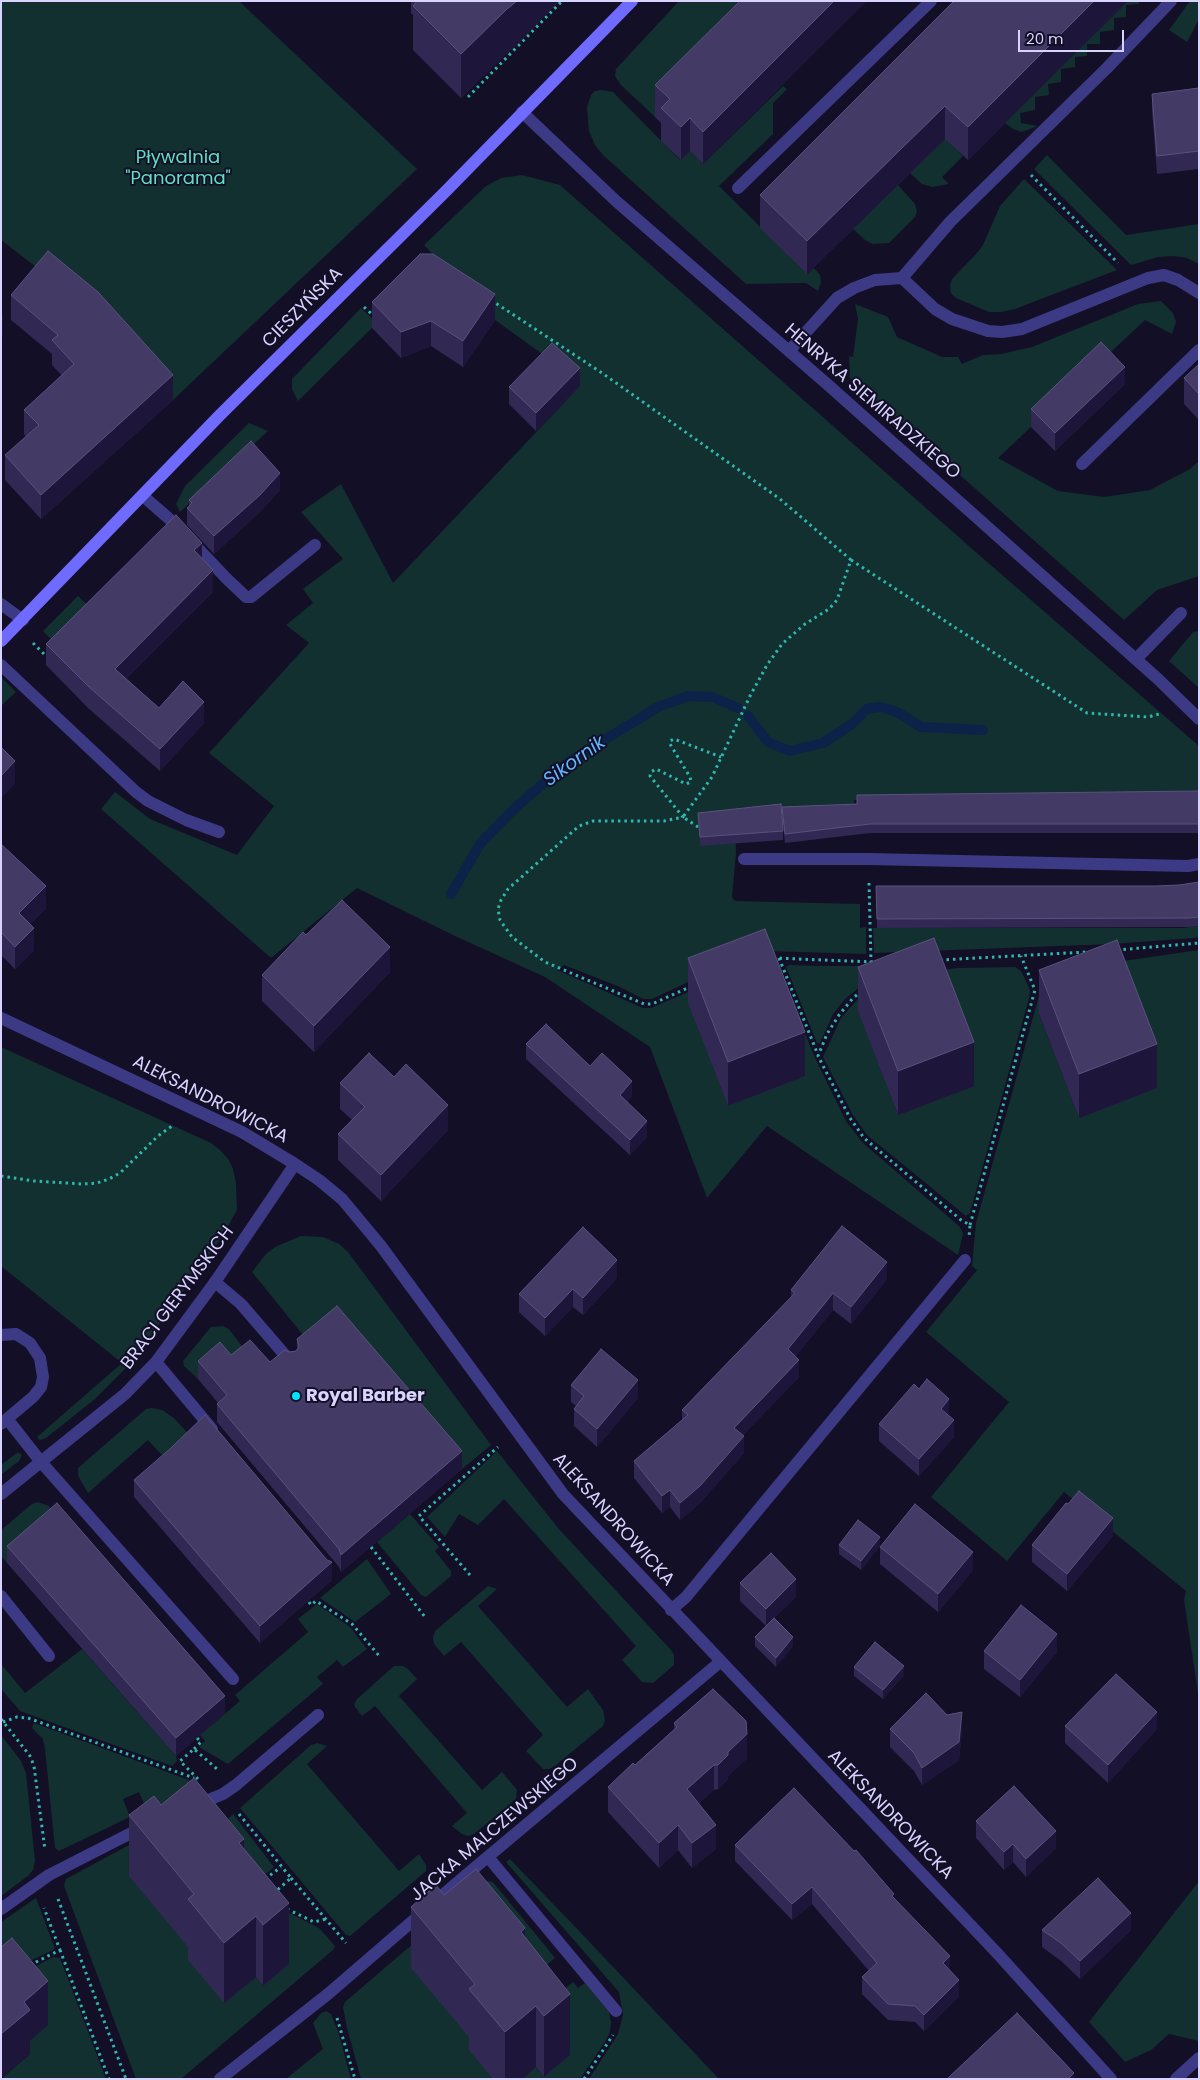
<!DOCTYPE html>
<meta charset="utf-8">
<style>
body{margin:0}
#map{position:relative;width:1200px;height:2080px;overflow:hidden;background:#130f26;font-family:Poppins,sans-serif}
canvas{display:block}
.frame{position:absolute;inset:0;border:2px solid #d9d4ff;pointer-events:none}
.scale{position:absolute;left:1018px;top:30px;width:106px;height:22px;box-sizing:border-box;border:2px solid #d9d4ff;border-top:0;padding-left:6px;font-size:15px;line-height:18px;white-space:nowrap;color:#d9d4ff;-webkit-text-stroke:4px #130f26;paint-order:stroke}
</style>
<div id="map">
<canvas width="1200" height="2080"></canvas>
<div class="frame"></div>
<div class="scale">20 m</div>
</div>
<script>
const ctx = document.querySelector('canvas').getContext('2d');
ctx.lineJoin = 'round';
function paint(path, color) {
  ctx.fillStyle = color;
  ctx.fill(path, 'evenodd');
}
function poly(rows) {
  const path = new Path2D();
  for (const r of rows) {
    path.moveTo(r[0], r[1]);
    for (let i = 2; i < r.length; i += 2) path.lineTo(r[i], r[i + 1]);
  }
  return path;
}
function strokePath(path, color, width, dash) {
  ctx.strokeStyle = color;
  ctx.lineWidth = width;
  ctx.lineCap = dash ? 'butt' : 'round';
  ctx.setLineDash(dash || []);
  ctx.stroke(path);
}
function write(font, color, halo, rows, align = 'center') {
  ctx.font = font + ' Poppins,sans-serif';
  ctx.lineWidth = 4;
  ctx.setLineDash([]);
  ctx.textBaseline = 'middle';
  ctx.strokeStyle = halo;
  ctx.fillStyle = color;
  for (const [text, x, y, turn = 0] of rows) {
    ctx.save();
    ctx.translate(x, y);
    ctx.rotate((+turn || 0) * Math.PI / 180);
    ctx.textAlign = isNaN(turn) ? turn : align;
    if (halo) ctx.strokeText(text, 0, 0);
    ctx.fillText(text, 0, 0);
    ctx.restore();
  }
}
paint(poly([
 [1,1,239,1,417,169,173,400,101,320,48,276,1,240],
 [679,1,773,1,655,117,621,85,615,76,616,69],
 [1128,1,1139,1,1139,4,1126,5,1126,17,1114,18,1114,30,1100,32,1100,44,1087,44,1087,56,1075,57,1075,67,1061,69,1061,82,1048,84,1049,95,1035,97,1035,110,1020,113,1021,123,1038,126,1022,132,1013,129,1005,123],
 [1190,1,1199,1,1199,19,1187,42,1169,30],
 [783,86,787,89,773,103,773,134,719,186,808,274,814,268,820,275,821,282,818,291,806,283,746,284,603,155,595,145,589,131,587,107,591,95,595,91,601,90,613,92,680,160,690,151,703,164],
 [946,138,963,156,942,177,949,184,932,187,922,184,910,173],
 [1047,155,1126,235,1199,224,1199,264,1187,258,1174,256,1158,257,1131,265,1034,169],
 [522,175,560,185,978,554,1199,746,1199,797,854,800,854,811,735,812,736,853,732,897,735,901,860,904,860,928,866,927,866,954,765,951,746,955,652,999,643,999,620,987,564,965,557,970,643,1008,651,1008,700,987,689,1003,728,1106,765,973,778,967,815,1058,846,1121,862,1142,960,1227,963,1234,958,1255,767,1126,707,1198,650,1047,545,977,455,936,357,888,271,958,101,809,115,792,150,819,237,855,274,806,209,753,309,643,286,625,313,603,303,589,343,559,301,512,341,484,393,583,580,386,552,361,495,320,424,245,486,186,501,178],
 [1024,179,1117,270,1015,309,1001,312,989,312,956,298,951,293,950,286,952,279,977,253,983,245,1000,206],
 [898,185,915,204,917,211,915,217,889,243,873,244,865,240,853,229],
 [1161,301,1173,313,1176,322,1172,334,1145,320,998,458,1058,491,1104,497,1150,490,1190,469,1199,461,1199,576,1157,590,1124,620,850,378,849,356,853,357,858,319,855,304,888,317,897,337,942,357,958,357,962,364,983,355,1001,354,1032,347,1138,304],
 [361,308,377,323,298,401,292,389,292,379],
 [249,423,268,431,180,512,176,504,185,486],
 [78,596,97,614,61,650,43,631],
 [1199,631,1199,688,1169,661,1193,632],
 [1,677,16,692,1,706],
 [1199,926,1199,937,1194,938,1112,944,874,953,873,928,1182,928],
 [1199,950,1199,1700,1184,1600,1186,1591,1064,1492,1007,1561,931,1497,1009,1402,926,1332,977,1270,972,1266,976,1223,1039,996,1044,994,1039,1014,1079,1118,1156,1088,1109,963],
 [789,965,824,966,886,966,845,999,833,1014,820,1043,817,1043,786,967],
 [1015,967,1021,971,1024,977,1030,990,1029,998,970,1213,966,1216,867,1135,853,1115,823,1057,841,1018,857,1000,869,993,859,1012,898,1115,974,1086,935,971,958,968],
 [1,1047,211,1143,220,1150,229,1160,233,1169,236,1183,237,1210,222,1237,132,1362,95,1399,46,1438,40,1440,37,1437,122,1363,1,1266],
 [301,1236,323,1237,339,1244,348,1252,491,1445,462,1469,337,1324,311,1345,252,1272,266,1254,275,1247],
 [223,1326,229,1329,250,1357,220,1360,198,1379,184,1366,183,1361,211,1327],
 [152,1408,162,1410,174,1418,195,1441,170,1464,148,1440,88,1493,78,1476,78,1468,146,1409],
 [497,1451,558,1528,671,1650,674,1655,674,1665,653,1683,642,1682,622,1660,636,1646,504,1499,478,1525,459,1514,445,1537,427,1517],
 [18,1452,22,1455,19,1461,1,1475,1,1465],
 [38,1502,49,1506,56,1515,7,1563,1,1556,1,1530,32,1504],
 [410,1514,439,1547,435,1551,451,1571,451,1576,426,1597,421,1595,377,1542],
 [367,1559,391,1594,355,1622,320,1598],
 [488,1586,497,1589,478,1606,567,1707,588,1689,603,1710,605,1720,603,1726,555,1766,549,1769,543,1769,526,1751,543,1735,461,1642,444,1656,434,1644,433,1638,435,1631],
 [317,1604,350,1627,367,1649,343,1667,337,1660,317,1677,323,1684,228,1764,199,1747,205,1741,200,1735,240,1701,235,1695,308,1632,298,1619],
 [82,1649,176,1756,177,1761,172,1766,20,1711,1,1689,1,1664,25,1693],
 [394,1666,403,1666,408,1669,417,1679,399,1696,482,1790,502,1772,517,1790,516,1799,474,1834,468,1836,462,1834,452,1826,467,1813,375,1706,362,1716,355,1707,354,1704,357,1699],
 [34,1723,197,1783,202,1789,147,1811,139,1792,123,1799,130,1817,59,1851,55,1848,45,1749,43,1739,32,1728],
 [1,1735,21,1761,26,1773,35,1861,33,1870,28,1876,1,1896],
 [317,1743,327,1746,307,1764,399,1871,419,1854,426,1865,426,1871,350,1936,346,1935,240,1808,311,1745],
 [233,1814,274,1867,261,1878,229,1825,229,1818],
 [142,1838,194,1955,224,2003,256,1977,263,1986,276,1906,319,1928,335,1946,333,1950,181,2079,136,2079,64,1886,66,1879],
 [510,1859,582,1934,719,2079,589,2079,618,2034,623,2015,619,1992,506,1862],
 [488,1881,493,1882,555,1958,542,1969,483,1882],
 [1199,1881,1199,2041,1169,2034,1151,2050,1125,2062,1089,2022],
 [36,1898,55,1949,19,1966,1,1981,1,1922],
 [457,1906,475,2044,493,2079,361,2079,347,2028,343,2007,345,2002],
 [53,1957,60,1958,106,2079,1,2079,30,2054,19,1975],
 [573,1982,578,1988,585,1983,609,2012,611,2022,610,2032,605,2042,580,2079,522,2079,536,2067,544,2077,536,2013],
 [326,2011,331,2014,338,2031,351,2079,286,2079,323,2049,313,2023,321,2013]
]), '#12302f');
strokePath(poly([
 [748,716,768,742,789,751,823,743,853,723,867,709,880,707,897,712,921,727,983,730],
 [451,894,480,844,514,809,567,763,658,707,688,696,712,697,738,708]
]), '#0c2248', 10);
strokePath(poly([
 [468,97,562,1],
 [1031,175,1118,263],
 [491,300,602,373,780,499,851,560,837,600,829,609,805,624,782,644,767,665,750,696,712,777,683,817,701,829],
 [364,307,374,316],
 [851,560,1087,713,1148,717,1159,714],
 [33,643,48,658],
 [869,883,871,962],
 [1117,950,1199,943],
 [773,958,874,962],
 [779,958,818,1055],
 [940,960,1086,952],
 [692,986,652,1004,644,1004,545,962,512,937,500,920,498,909,501,900,508,889,579,826,593,821,664,821,683,817,650,776,651,772,656,769,686,784,691,782,690,777,670,744,670,741,674,739,721,757],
 [862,991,853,998,839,1015,827,1034,818,1056,850,1118,864,1138,961,1220,970,1225,969,1237],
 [1,1176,34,1181,83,1184,97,1183,109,1179,120,1173,158,1136,172,1126],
 [970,1225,1035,990,1021,956],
 [371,1547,425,1617],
 [470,1575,419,1516,498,1447],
 [309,1602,311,1605,316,1601,352,1624,381,1658],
 [1,1719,30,1756,34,1766,45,1850],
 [3,1722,17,1717,28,1718,194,1778],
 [194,1749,201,1742,197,1738],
 [198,1779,180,1761,194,1749,217,1769],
 [239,1814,291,1878,275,1892],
 [291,1878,346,1943],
 [265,1879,281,1867],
 [58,1899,126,2079],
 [287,1909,314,1922,326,1919],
 [60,1950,109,2079],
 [30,1965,60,1950,44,1908],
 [337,2018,355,2079],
 [584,2079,613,2035]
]), '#2fb8b0', 3, [2.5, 4]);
strokePath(poly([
 [738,188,931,1],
 [902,278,935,309,952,319,988,331,1002,332,1022,329,1148,278,1164,275,1178,280,1199,293],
 [789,351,837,298,854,288,875,280,902,278,950,222,1107,68,1171,1],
 [1082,464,1199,350],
 [143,496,174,523,226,578,246,597,251,597,315,545],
 [1136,659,1181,613],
 [1,665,136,792,148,801,186,820,219,832],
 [744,859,869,859,1188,866,1199,864],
 [215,1282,241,1304,291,1362],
 [1,1335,16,1334,30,1343,40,1358,43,1377,41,1387,33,1397,1,1424],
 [156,1362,212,1429],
 [8,1420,41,1462,233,1679],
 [1,1596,49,1656],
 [671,1610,686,1597,965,1260],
 [196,1805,223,1794,236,1785,318,1715],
 [488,1857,616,2011],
 [1,1909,49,1875,143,1827]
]), '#3d3a85', 12);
strokePath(poly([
 [522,112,616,201,827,384,1158,679,1199,719],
 [1,604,23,620],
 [1,1018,242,1132,295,1164,319,1180,342,1199,381,1246,563,1494,997,1953,1111,2079],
 [1,1494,125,1394,156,1362,215,1282,295,1164],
 [220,2079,328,1994,459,1881,720,1662],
 [1176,2079,1199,2058]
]), '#3d3a85', 12);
strokePath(poly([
 [1,641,220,415,446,191,632,1]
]), '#6f6bff', 12);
paint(poly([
 [411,1,559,1,516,46,507,53,461,98,413,50,413,15,411,13],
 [740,1,703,164,690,151,681,160,661,141,661,123,655,117,655,85],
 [1127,1,968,160,945,139,807,274,760,228,760,195],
 [1199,88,1199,169,1157,174,1152,111,1152,94],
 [11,295,173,400,41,519,5,480,5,455,26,437,24,434,24,410,62,376,52,365,52,354,11,320],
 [372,302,495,320,463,367,431,346,401,358,372,328],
 [1199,364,1199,420,1184,404,1184,378],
 [1125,384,1055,451,1031,427,1031,409],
 [580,386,536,431,509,404,509,387],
 [280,490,260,512,214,554,187,525,187,508,189,506,189,500],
 [202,559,213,592,126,679,159,708,204,723,160,771,88,708,46,665,46,644],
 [1199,791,1199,833,870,833,785,843,782,816,782,807],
 [698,813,783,831,783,840,700,846],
 [1,844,46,908,30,924,34,950,15,969,1,955],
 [1199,882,1199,926,1189,927,877,928,876,886,1156,886,1179,885],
 [306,935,390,972,314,1052,262,1001,262,975],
 [688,958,805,1076,728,1106,688,1003],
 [858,967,974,1086,898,1115,858,1011],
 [1039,970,1157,1088,1079,1118,1039,1014],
 [526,1044,590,1066,632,1096,627,1102,647,1137,630,1155,526,1059],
 [394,1077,448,1130,381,1201,338,1160,338,1134,352,1120,340,1109,340,1083],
 [617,1278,583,1315,573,1307,545,1336,519,1312,519,1294],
 [887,1279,851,1324,833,1310,796,1356,799,1377,743,1435,744,1453,700,1503,680,1520,670,1507,662,1513,634,1478,634,1461,682,1421,682,1410,791,1298,791,1290],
 [297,1339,462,1469,341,1572,339,1567,217,1422,217,1404,218,1403,198,1379,198,1361,231,1355,270,1362,289,1352,296,1351,297,1349],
 [571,1385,638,1398,597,1447,574,1426,574,1409,576,1406,571,1402],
 [949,1416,954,1437,919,1476,879,1441,879,1424],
 [134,1480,332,1580,260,1643,134,1497],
 [1113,1536,1067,1591,1032,1562,1032,1545],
 [839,1545,880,1546,861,1570,839,1554],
 [7,1546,225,1713,176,1756,7,1563],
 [880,1547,973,1570,938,1612,880,1564],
 [740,1583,796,1597,774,1618,793,1646,776,1667,755,1646,755,1637,766,1626,740,1601],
 [984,1651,1057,1652,1020,1697,984,1669],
 [854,1667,904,1675,883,1699,854,1676],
 [674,1723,747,1758,728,1776,728,1779,718,1789,714,1790,699,1803,716,1849,692,1868,678,1850,659,1868,608,1812,608,1787,635,1765,674,1730],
 [1065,1726,1157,1729,1108,1783,1065,1743],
 [890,1729,962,1730,959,1760,922,1785,914,1771,890,1747],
 [161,1805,244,1849,289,1964,263,1986,256,1977,224,2003,188,1960,188,1947,129,1876,129,1815],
 [976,1821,1056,1848,1026,1877,1013,1862,1004,1870,976,1838],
 [735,1845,894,1898,950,1971,959,1996,924,2031,915,2022,888,2020,862,1994,862,1977,869,1971,812,1904,792,1920,735,1861],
 [444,1895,525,1938,570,2055,544,2077,536,2067,522,2079,493,2079,469,2050,469,2037,411,1968,411,1907],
 [1042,1930,1131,1930,1080,1979,1061,1961,1042,1947]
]), '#312854');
paint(poly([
 [517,1,559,1,516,46,507,53,461,98,461,54,507,9],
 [834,1,867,1,703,164,703,132],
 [1094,1,1127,1,968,160,968,127],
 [945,106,945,139,807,274,807,241],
 [690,118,690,151,681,160,681,127],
 [495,294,495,320,463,367,463,341],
 [3,314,3,337,1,338,1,315],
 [431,321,431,346,401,358,401,332],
 [1125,367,1125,384,1055,451,1055,433],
 [580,368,580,386,536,431,536,413],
 [173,375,173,400,41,519,41,495],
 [280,473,280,490,260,512,214,554,214,536],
 [202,543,202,564,194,550],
 [213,570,213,592,115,690,115,669],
 [204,702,204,723,160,771,160,749],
 [15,761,15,784,1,798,1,776],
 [46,886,46,908,19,935,19,913],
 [34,928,34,950,15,969,15,947],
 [390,947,390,972,314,1052,314,1026],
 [805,1032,805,1076,728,1106,728,1062],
 [974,1042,974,1086,898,1115,898,1071],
 [1157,1044,1157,1088,1079,1118,1079,1074],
 [632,1081,632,1096,620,1110,620,1095],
 [448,1105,448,1130,381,1201,381,1175],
 [647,1121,647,1137,630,1155,630,1140],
 [617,1260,617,1278,583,1315,583,1298],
 [887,1262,887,1279,851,1324,851,1307],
 [573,1289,573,1307,545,1336,545,1318],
 [833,1293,833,1310,788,1366,788,1349],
 [799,1360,799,1377,734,1445,734,1428],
 [638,1380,638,1398,597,1447,597,1429],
 [949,1399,949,1417,941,1409],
 [954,1420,954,1437,919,1476,919,1459],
 [744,1436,744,1453,700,1503,680,1520,680,1503],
 [462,1451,462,1469,341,1572,341,1555],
 [670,1490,670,1507,662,1513,662,1496],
 [1113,1518,1113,1536,1067,1591,1067,1574],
 [880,1537,880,1546,861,1570,861,1561],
 [973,1552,973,1570,938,1612,938,1594],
 [332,1562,332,1580,260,1643,260,1626],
 [796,1579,796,1597,766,1626,766,1609],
 [1057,1634,1057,1652,1020,1697,1020,1680],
 [793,1637,793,1646,776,1667,776,1658],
 [904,1666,904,1675,883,1699,883,1690],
 [225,1696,225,1713,176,1756,176,1738],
 [962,1712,962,1730,959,1760,922,1785,922,1768],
 [1157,1712,1157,1729,1108,1783,1108,1765],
 [747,1734,747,1758,728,1776,728,1779,718,1789,718,1765,728,1752],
 [714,1765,714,1790,687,1813,687,1789],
 [678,1825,678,1850,659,1868,659,1843],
 [716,1825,716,1849,692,1868,692,1843],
 [1056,1831,1056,1848,1026,1877,1026,1859],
 [244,1839,244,1900,239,1843],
 [1013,1844,1013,1862,1004,1870,1004,1852],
 [812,1887,812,1904,792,1920,792,1904],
 [289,1903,289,1964,263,1986,263,1925],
 [1131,1913,1131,1930,1080,1979,1080,1961],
 [256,1916,256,1977,224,2003,224,1943],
 [525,1928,525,1989,521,1932],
 [950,1956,950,1973,943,1963],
 [959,1980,959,1996,924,2031,924,2015],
 [48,1981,48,2025,30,2041,30,2054,1,2078,1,2034,24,2002],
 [570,1994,570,2055,544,2077,544,2016],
 [536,2006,536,2067,522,2079,505,2079,505,2032],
 [1074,2073,1074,2079,1068,2079]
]), '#1d163a');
const building = poly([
 [417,1,517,1,507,9,461,54,413,6,417,1],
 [740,1,834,1,703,132,690,118,681,127,661,108,670,99,655,85,740,1],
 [954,1,1094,1,968,127,945,106,807,241,760,195,954,1],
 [1199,88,1199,151,1157,156,1152,94,1199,88],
 [48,251,98,292,173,375,41,495,5,455,39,425,24,410,74,364,52,340,58,335,11,295,48,251],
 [420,254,433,254,495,294,463,341,431,321,401,332,372,302,420,254],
 [1101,342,1125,367,1055,433,1031,409,1101,342],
 [552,343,580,368,536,413,509,387,552,343],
 [1199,364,1199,394,1184,378,1199,364],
 [251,441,280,473,260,495,214,536,187,508,192,503,189,500,251,441],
 [176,515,202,543,194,550,213,570,115,669,159,708,183,681,204,702,160,749,88,686,46,644,176,515],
 [1,747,15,761,1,776,1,747],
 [1199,791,1199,824,870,824,785,834,782,807,857,804,857,795,1199,791],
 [781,804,783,831,700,837,698,813,781,804],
 [1,844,46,886,19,913,34,928,15,947,1,932,1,844],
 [1199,882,1199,917,1189,918,877,919,876,886,1156,886,1179,885,1199,882],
 [342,900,390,947,314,1026,262,975,303,932,306,935,342,900],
 [765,929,805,1032,728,1062,688,958,765,929],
 [934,938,974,1042,898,1071,858,967,934,938],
 [1117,940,1157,1044,1079,1074,1039,970,1117,940],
 [546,1024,590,1066,602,1053,632,1081,620,1095,647,1121,630,1140,526,1044,546,1024],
 [369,1053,394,1077,406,1064,448,1105,381,1175,338,1134,365,1107,340,1083,369,1053],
 [842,1226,887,1262,851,1307,833,1293,788,1349,799,1360,734,1428,744,1436,700,1486,680,1503,670,1490,662,1496,634,1461,688,1415,682,1410,795,1293,791,1290,842,1226],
 [583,1227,617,1260,583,1298,573,1289,545,1318,519,1294,583,1227],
 [337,1306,462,1451,341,1555,339,1549,217,1404,227,1395,198,1361,220,1342,231,1355,250,1340,270,1362,285,1350,289,1352,296,1351,299,1347,297,1339,337,1306],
 [601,1349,638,1380,597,1429,574,1409,584,1396,571,1385,601,1349],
 [927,1379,949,1399,941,1409,954,1420,919,1459,879,1424,914,1384,919,1389,927,1379],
 [205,1415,327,1560,332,1562,260,1626,134,1480,171,1448,205,1415],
 [1079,1491,1113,1518,1067,1574,1032,1545,1066,1503,1068,1504,1079,1491],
 [57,1503,225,1696,176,1738,7,1546,57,1503],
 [915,1504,973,1552,938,1594,880,1547,915,1504],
 [858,1520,880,1537,861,1561,839,1545,858,1520],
 [771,1553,796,1579,766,1609,740,1583,771,1553],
 [1021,1605,1057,1634,1020,1680,984,1651,1021,1605],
 [774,1618,793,1637,776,1658,755,1637,774,1618],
 [875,1642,904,1666,883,1690,854,1667,875,1642],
 [1116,1674,1157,1712,1108,1765,1065,1726,1116,1674],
 [713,1689,746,1721,747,1734,728,1752,728,1755,718,1765,714,1765,687,1789,716,1825,692,1843,678,1825,659,1843,608,1787,633,1763,635,1765,677,1727,674,1723,713,1689],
 [926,1693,947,1715,962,1712,959,1742,922,1768,914,1753,890,1729,926,1693],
 [194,1778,244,1839,239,1843,289,1903,263,1925,256,1916,224,1943,188,1899,194,1894,129,1815,154,1796,161,1805,194,1778],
 [1014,1786,1056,1831,1026,1859,1013,1844,1004,1852,976,1821,1014,1786],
 [794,1788,854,1851,856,1850,894,1894,892,1896,950,1956,943,1963,959,1980,924,2015,915,2006,888,2004,862,1977,877,1963,812,1887,792,1904,735,1845,794,1788],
 [476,1869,525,1928,521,1932,570,1994,544,2016,536,2006,505,2032,469,1989,475,1984,411,1907,436,1885,444,1895,476,1869],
 [1098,1878,1131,1913,1080,1961,1061,1943,1042,1930,1098,1878],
 [12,1938,48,1981,24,2002,30,2010,1,2034,1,1947,12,1938],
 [1017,2013,1074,2073,1068,2079,947,2079,1017,2013]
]);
paint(building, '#433a66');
strokePath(building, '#5a527e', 1);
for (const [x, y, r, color] of [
 [296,1396,5,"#00e5ff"]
]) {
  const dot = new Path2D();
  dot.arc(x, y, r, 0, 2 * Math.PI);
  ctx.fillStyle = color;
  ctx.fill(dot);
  strokePath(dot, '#130f26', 2);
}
write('18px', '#5fe0c0', '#130f26', [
 ["Pływalnia",178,158],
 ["\"Panorama\"",178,179]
]);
write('18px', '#d9d4ff', '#130f26', [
 ["CIESZYŃSKA",303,308,-45],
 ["HENRYKA SIEMIRADZKIEGO",872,402,41],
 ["ALEKSANDROWICKA",210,1100,27],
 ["BRACI GIERYMSKICH",178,1298,-53],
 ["ALEKSANDROWICKA",613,1520,48],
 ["ALEKSANDROWICKA",890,1815,46],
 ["JACKA MALCZEWSKIEGO",495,1830,-40]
]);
write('bold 18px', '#d9d4ff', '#130f26', [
 ["Royal Barber",306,1396]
], 'left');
write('italic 19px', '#62b6ff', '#130f26', [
 ["Sikornik",575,762,-36]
]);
</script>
